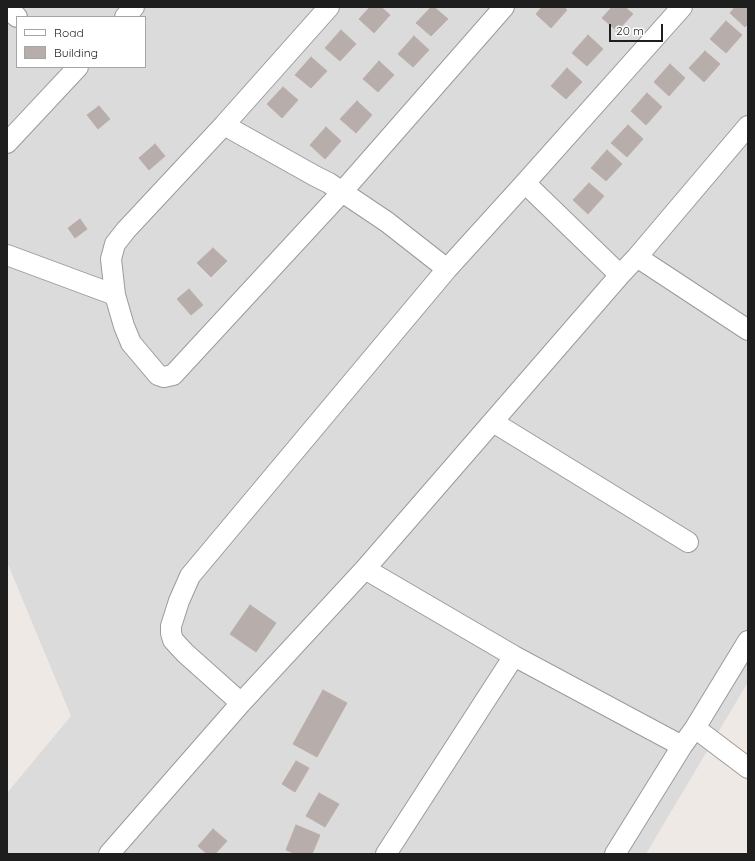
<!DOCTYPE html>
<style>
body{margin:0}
#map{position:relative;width:755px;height:861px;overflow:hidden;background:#eee9e5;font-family:Quicksand,sans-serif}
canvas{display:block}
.frame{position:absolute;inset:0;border:8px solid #1e1e1e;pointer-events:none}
.legend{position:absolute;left:16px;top:16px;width:130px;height:52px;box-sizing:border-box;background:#fff;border:1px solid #a5a5a5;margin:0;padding:5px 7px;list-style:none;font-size:12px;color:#1e1e1e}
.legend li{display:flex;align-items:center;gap:8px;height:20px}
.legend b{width:20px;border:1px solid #a5a5a5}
.scale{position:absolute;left:609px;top:24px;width:54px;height:18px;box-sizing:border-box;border:2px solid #1e1e1e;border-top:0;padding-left:5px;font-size:12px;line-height:14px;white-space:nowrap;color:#1e1e1e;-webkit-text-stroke:3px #fff;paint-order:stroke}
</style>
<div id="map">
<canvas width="755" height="861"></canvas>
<div class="frame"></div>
<ul class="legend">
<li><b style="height:5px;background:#fff"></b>Road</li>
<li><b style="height:11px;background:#b7aeab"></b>Building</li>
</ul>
<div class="scale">20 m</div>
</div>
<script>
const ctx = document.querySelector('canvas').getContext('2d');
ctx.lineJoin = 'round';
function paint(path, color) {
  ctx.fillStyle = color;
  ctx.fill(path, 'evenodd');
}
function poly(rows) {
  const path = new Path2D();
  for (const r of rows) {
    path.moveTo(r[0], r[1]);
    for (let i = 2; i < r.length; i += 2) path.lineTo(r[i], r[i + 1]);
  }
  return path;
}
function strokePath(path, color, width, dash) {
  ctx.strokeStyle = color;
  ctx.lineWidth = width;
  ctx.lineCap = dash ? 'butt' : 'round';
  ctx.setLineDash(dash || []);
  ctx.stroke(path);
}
paint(poly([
 [7,7,748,7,748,682,646,854,7,854,7,793,71,716,7,562],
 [17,17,145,17,145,67,17,67]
]), '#dcdbdb');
const building = poly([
 [370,7,381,7,390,15,374,33,359,19,370,7],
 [431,7,434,7,448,19,431,36,416,23,431,7],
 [542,7,564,7,567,10,551,28,536,14,542,7],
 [612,7,625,7,633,14,617,31,602,18,612,7],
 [735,7,748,7,748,24,745,27,730,13,735,7],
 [726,21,742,35,726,53,710,39,726,21],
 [341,30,356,44,340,61,325,48,341,30],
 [588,35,603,49,587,66,572,53,588,35],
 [414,36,429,50,413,67,398,54,414,36],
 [705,51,720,64,704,82,689,68,705,51],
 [311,57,327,71,311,88,295,75,311,57],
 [379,61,394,75,378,92,363,79,379,61],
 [670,64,685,78,669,96,654,82,670,64],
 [567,68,582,82,566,99,551,86,567,68],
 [283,87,298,100,282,118,267,104,283,87],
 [647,93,662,107,646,125,631,111,647,93],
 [357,101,372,115,356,133,340,119,357,101],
 [99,106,110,119,98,129,87,115,99,106],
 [628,125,643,139,627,157,611,143,628,125],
 [326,127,341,141,325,159,310,145,326,127],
 [155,144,165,156,149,170,139,158,155,144],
 [607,150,622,164,606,181,591,168,607,150],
 [589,183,604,196,588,214,573,200,589,183],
 [80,219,87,229,75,238,68,228,80,219],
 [213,248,227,261,211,277,197,263,213,248],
 [189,289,203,305,191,315,177,299,189,289],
 [250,605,276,623,256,652,230,634,250,605],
 [323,690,347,703,317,757,293,744,323,690],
 [296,761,309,768,295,792,282,784,296,761],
 [319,793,339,804,325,827,306,816,319,793],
 [296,825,320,835,312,854,296,854,286,850,296,825],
 [213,829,227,841,215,854,207,854,198,846,213,829]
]);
paint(building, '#b7aeab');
strokePath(building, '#beaea9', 1);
const minor = poly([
 [7,7,17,17],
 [329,7,224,125,126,230,115,244,111,259,115,295,124,326,131,343,158,375,164,377,173,375,342,192,504,7],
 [125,17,134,7],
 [224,125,315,176,329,183,387,222,447,269],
 [7,143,78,67],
 [525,183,620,275],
 [7,255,115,295],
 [637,257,748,330],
 [493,422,688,542],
 [365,569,514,656,682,746],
 [241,703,185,653,173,640,171,633,171,626,179,601,190,576,447,269,525,183,682,7],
 [695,728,748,768],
 [109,854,241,703,365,569,620,275,637,257,748,126],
 [386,854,514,656],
 [615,854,682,746,695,728,748,641]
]);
strokePath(minor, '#9b9b9b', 22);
strokePath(minor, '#fff', 20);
</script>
